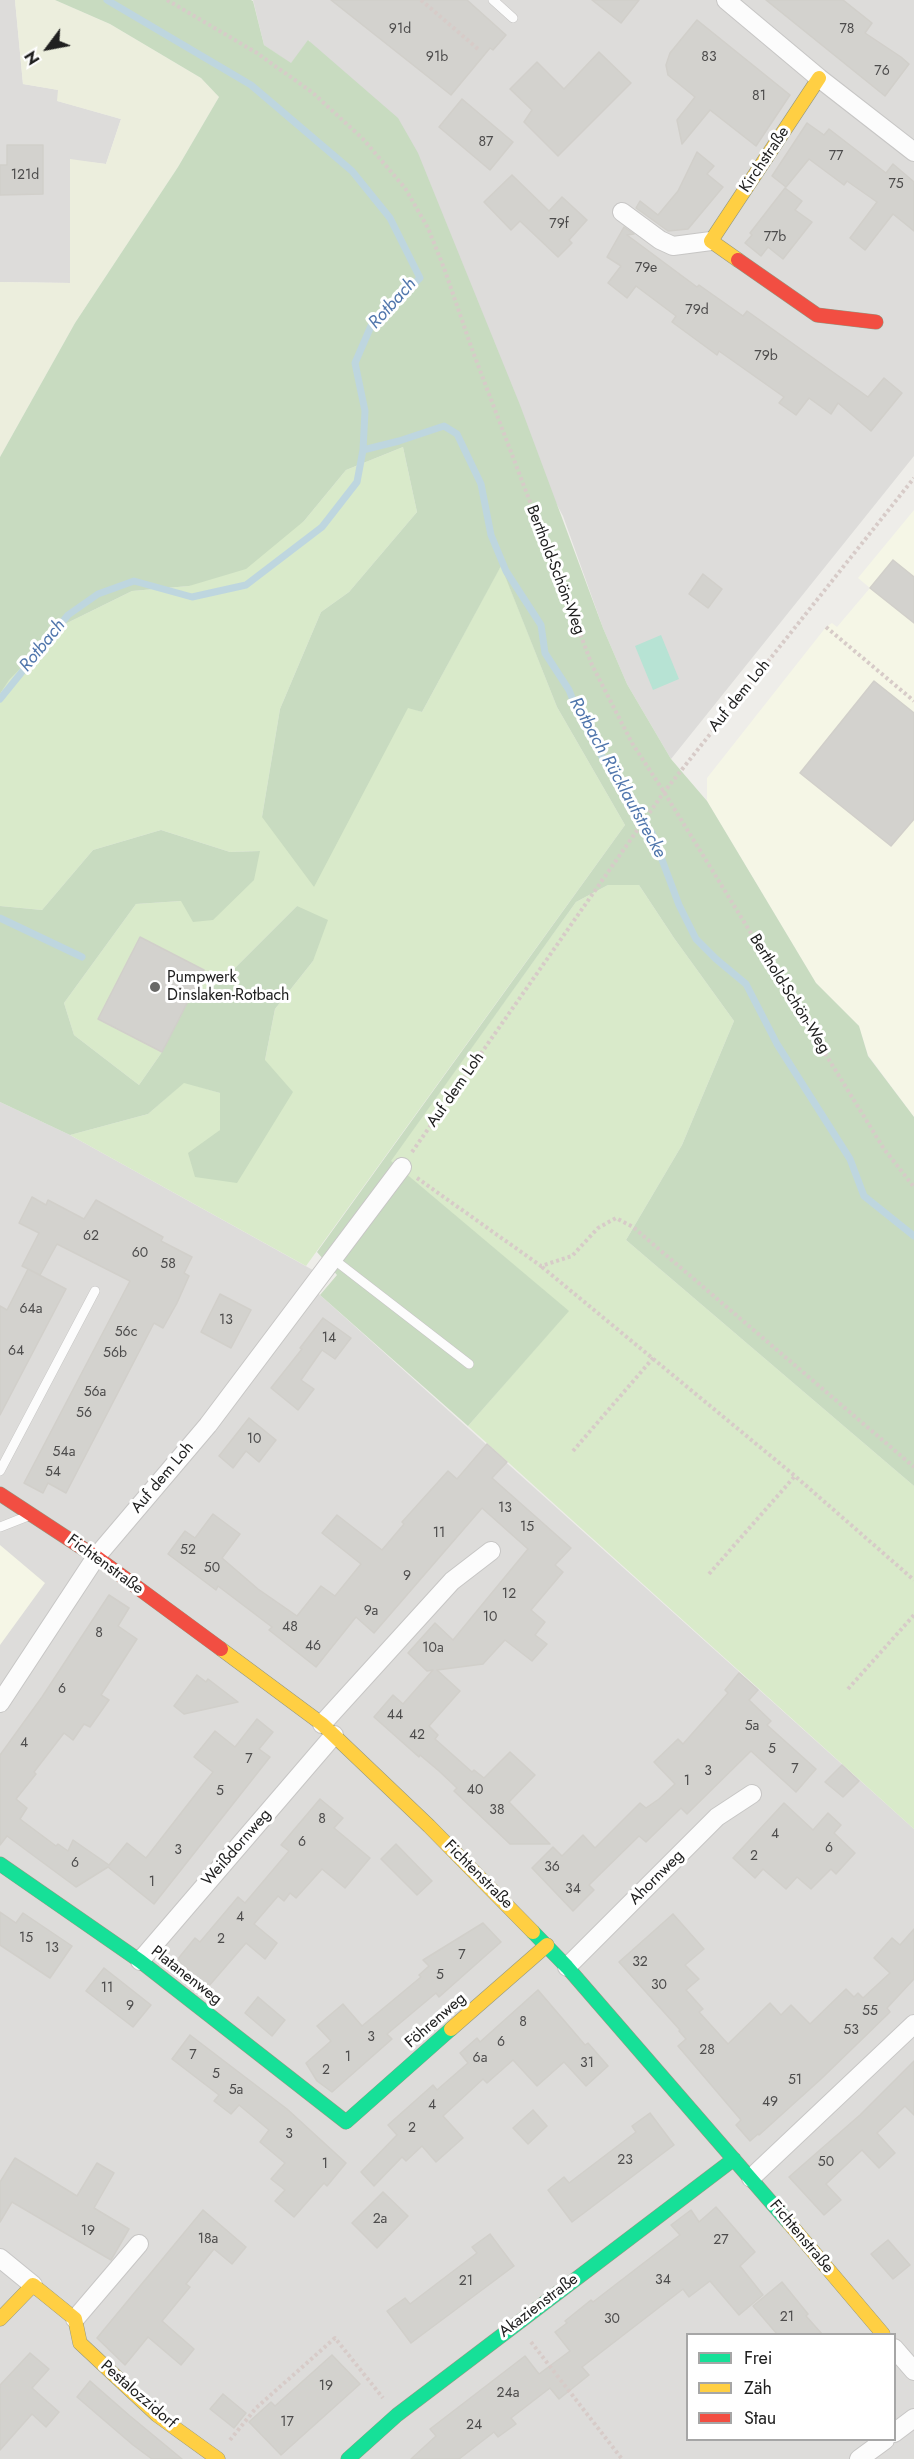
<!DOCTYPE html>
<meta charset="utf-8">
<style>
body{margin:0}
#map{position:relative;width:914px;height:2459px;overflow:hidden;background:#eeede9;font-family:Jost,sans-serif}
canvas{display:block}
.legend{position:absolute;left:686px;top:2333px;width:210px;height:108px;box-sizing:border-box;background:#fff;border:2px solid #a6a6a6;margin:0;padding:8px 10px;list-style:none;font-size:18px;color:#202020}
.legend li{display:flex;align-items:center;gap:12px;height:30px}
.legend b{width:30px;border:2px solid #a6a6a6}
.north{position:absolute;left:18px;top:18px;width:60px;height:60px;-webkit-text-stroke:4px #fff;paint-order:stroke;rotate:238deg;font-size:16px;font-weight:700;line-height:24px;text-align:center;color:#202020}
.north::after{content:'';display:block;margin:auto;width:21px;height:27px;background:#202020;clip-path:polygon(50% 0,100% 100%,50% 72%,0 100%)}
</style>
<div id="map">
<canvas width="914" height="2459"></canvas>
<ul class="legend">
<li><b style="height:8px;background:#16e098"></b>Frei</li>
<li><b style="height:8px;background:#ffcf43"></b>Zäh</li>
<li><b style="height:8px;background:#f24e42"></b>Stau</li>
</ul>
<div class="north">N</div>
</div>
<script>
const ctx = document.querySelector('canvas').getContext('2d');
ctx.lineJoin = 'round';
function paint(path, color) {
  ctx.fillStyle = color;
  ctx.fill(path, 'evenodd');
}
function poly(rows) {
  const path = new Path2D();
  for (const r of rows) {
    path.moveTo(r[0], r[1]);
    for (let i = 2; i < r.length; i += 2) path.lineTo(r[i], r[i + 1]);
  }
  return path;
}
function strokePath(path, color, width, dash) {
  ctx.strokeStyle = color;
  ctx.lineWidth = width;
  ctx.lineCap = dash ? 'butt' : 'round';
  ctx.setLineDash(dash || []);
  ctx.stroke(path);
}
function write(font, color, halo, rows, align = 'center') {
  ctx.font = font + ' Jost,sans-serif';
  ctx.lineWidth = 6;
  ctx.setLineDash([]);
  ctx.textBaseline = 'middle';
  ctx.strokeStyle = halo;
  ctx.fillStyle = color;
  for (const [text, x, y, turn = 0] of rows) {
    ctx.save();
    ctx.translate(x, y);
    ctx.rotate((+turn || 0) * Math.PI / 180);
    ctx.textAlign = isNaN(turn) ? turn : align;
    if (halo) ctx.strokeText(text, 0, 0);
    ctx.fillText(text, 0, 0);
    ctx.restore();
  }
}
paint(poly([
 [0,0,15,0,23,84,59,90,58,101,121,119,106,164,70,160,70,283,0,282],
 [253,0,914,0,914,456,671,759,627,684,603,628,563,516,309,40,291,64,264,45],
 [0,1102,70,1135,320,1274,311,1287,914,1829,914,2459,0,2459],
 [688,2334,894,2334,894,2440,688,2440]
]), '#dddcda');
paint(poly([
 [914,510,914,1117,868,1055,859,1026,816,983,707,801,707,778,826,627,832,623,837,627,870,588,858,578],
 [0,1545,45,1583,0,1645]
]), '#f5f6e6');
paint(poly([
 [15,0,55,0,110,24,201,78,219,97,178,167,75,323,0,457,0,282,70,283,70,159,106,164,121,119,57,101,58,90,23,84]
]), '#eceedd');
paint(poly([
 [403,447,417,512,349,592,321,612,280,709,262,817,408,707,422,712,501,565,557,707,625,825,306,1266,70,1135,148,1114,184,1082,220,1093,220,1130,195,1176,265,1060,275,1009,313,961,297,906,223,980,187,1003,140,938,98,1019,162,1052,139,1085,74,1035,64,1003,136,904,181,901,259,851,230,852,161,830,93,850,42,910,0,906,0,694,8,680,63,625,132,591,189,586,304,521,346,470],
 [608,885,639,885,674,938,734,1021,682,1145,626,1240,914,1486,914,1829,468,1426,568,1311,390,1161,576,902]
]), '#d9eaca');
paint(poly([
 [55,0,251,0,253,1,264,45,291,63,308,40,398,118,418,153,520,405,603,628,627,684,671,759,707,801,816,983,859,1026,868,1056,914,1117,914,1486,626,1240,682,1145,734,1021,674,938,639,885,608,885,576,902,391,1161,569,1311,468,1426,320,1295,337,1275,317,1252,625,825,557,707,501,566,422,712,408,708,314,887,262,817,280,709,321,612,349,592,417,512,403,447,346,470,304,521,246,569,189,586,132,591,63,625,9,680,0,694,0,457,75,323,178,167,219,97,201,78,110,24],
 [161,830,230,852,260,851,254,880,213,920,193,922,181,901,136,904,64,1003,74,1035,139,1085,162,1052,187,1003,223,980,297,906,328,920,313,961,275,1009,265,1060,293,1092,237,1183,195,1177,188,1153,220,1130,220,1093,184,1083,148,1114,70,1135,0,1102,0,906,42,910,93,850]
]), '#c8dbc0');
paint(poly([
 [661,635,679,679,653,690,635,646]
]), '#b7e3d4');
strokePath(poly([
 [363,450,399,441,444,426,457,434,481,484,491,535,506,571,541,625,545,653,569,690,580,717,630,807,652,833,679,905,696,939,716,959,746,984,777,1044,850,1159,864,1196,914,1236],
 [0,699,68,615,98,594,134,581,192,597,246,585,322,527,357,482,363,450,365,411,355,363,371,326,420,278,390,218,352,171,251,85,107,0],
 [0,918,82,957]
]), '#bed6df', 7);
const building = poly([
 [331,0,467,0,506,35,493,50,490,48,451,95,331,0],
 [592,0,639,0,621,23,592,0],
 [766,0,843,0,872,23,865,33,901,57,909,64,885,96,766,0],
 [697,20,790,95,756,146,710,110,682,144,677,120,695,97,668,75,666,65,670,53,697,20],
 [599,52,631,83,558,156,524,122,532,110,510,89,537,62,564,89,599,52],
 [462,99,513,142,490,170,439,127,462,99],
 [807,123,824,135,829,129,886,173,893,164,914,182,914,231,893,214,865,250,850,238,877,202,847,181,844,185,809,159,786,187,772,176,807,123],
 [7,145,43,145,43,194,0,195,0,165,7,165,7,145],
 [697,152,714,166,707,174,723,187,688,229,668,231,636,208,640,201,658,215,678,191,697,152],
 [512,175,549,211,562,197,587,220,569,240,572,243,558,257,520,221,511,230,484,202,512,175],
 [785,188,802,201,795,210,812,222,783,259,768,247,761,256,745,243,752,235,750,233,785,188],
 [624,227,634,234,627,235,697,287,699,285,743,316,747,311,868,397,884,378,902,393,871,431,838,403,831,414,809,398,796,415,779,403,784,397,719,351,717,355,672,322,676,316,636,286,627,298,608,283,621,266,607,257,624,227],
 [893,560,914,577,914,623,870,588,893,560],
 [703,574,722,589,708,608,689,594,703,574],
 [874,681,914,713,914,819,891,846,800,773,874,681],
 [140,937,204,970,162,1052,98,1019,140,937],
 [32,1197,46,1205,48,1200,84,1219,96,1200,163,1237,161,1241,192,1257,184,1273,189,1276,177,1303,163,1328,154,1323,66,1493,48,1483,43,1493,24,1483,130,1281,57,1244,40,1275,22,1266,39,1233,19,1223,32,1197],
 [28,1269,66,1289,0,1415,0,1306,7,1310,28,1269],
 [220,1294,251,1310,231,1348,201,1332,220,1294],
 [323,1318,351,1338,335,1359,322,1350,301,1380,314,1389,298,1410,271,1388,302,1349,300,1348,323,1318],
 [249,1418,276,1440,259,1462,246,1451,233,1468,219,1456,249,1418],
 [487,1444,507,1462,492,1478,571,1548,555,1565,563,1572,531,1610,545,1622,535,1635,547,1644,532,1661,505,1640,483,1664,437,1670,460,1691,429,1726,438,1735,435,1739,472,1772,474,1770,484,1778,510,1752,535,1775,509,1802,550,1844,510,1844,454,1791,457,1788,439,1771,420,1755,419,1757,374,1717,393,1695,403,1704,433,1670,427,1671,408,1653,435,1623,453,1640,528,1549,482,1508,374,1633,356,1617,316,1667,269,1630,272,1627,218,1586,216,1590,168,1554,185,1531,195,1538,213,1514,240,1534,222,1558,258,1589,297,1616,321,1586,335,1596,361,1564,322,1533,337,1515,382,1550,404,1524,402,1522,448,1471,457,1479,487,1444],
 [109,1595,129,1608,118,1626,137,1639,101,1695,109,1700,90,1727,84,1724,73,1740,64,1733,34,1772,36,1774,16,1799,27,1808,20,1819,56,1846,58,1844,68,1851,73,1840,109,1865,127,1843,146,1858,213,1772,194,1757,215,1731,235,1747,257,1719,273,1732,259,1749,270,1757,154,1904,108,1867,76,1887,7,1836,0,1845,0,1755,42,1697,109,1595],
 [739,1673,758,1690,749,1700,771,1721,767,1725,816,1769,796,1792,751,1751,687,1814,681,1808,646,1842,639,1836,589,1885,594,1890,573,1911,532,1868,553,1847,562,1856,583,1835,595,1848,640,1803,646,1808,659,1799,675,1784,654,1762,678,1739,683,1744,728,1693,725,1690,739,1673],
 [197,1675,206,1682,208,1679,238,1702,184,1714,174,1706,197,1675],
 [842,1765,859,1781,843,1797,825,1782,842,1765],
 [320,1799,343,1818,334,1828,370,1858,345,1888,322,1869,296,1898,290,1893,284,1901,278,1896,254,1924,277,1943,265,1959,246,1943,208,1987,177,1960,195,1938,200,1942,238,1897,245,1903,289,1851,281,1845,320,1799],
 [784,1803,813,1830,828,1813,841,1825,834,1833,855,1853,836,1874,831,1869,811,1889,797,1877,786,1889,763,1869,755,1878,733,1858,784,1803],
 [396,1844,432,1881,417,1895,381,1859,396,1844],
 [0,1912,16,1923,23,1913,72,1946,50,1978,0,1945,0,1912],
 [673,1914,704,1949,685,1965,699,1979,686,1990,703,2009,699,2012,728,2044,770,2003,781,2015,791,2005,810,2024,846,1989,854,1997,858,1993,863,1998,890,1973,874,1958,892,1938,900,1945,914,1929,914,1979,887,2008,890,2012,821,2079,759,2135,758,2134,750,2141,736,2125,741,2120,678,2046,686,2039,679,2031,680,2030,619,1962,673,1914],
 [483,1923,501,1942,439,1997,436,1993,387,2034,392,2039,332,2092,317,2081,306,2063,331,2041,317,2026,343,2004,362,2026,421,1977,419,1975,429,1966,423,1960,483,1923],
 [104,1968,151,2005,133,2027,86,1991,104,1968],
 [538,1990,585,2045,588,2043,608,2066,586,2086,564,2062,537,2086,513,2060,487,2083,483,2079,443,2116,463,2138,436,2162,422,2146,406,2161,402,2157,374,2186,361,2172,397,2135,388,2125,433,2085,437,2090,468,2063,460,2053,477,2038,480,2042,538,1990],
 [258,1997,285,2020,272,2036,245,2013,258,1997],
 [190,2035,287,2109,346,2163,327,2186,324,2183,294,2217,275,2201,285,2190,271,2179,285,2163,260,2142,269,2130,239,2105,231,2114,214,2101,219,2095,172,2059,190,2035],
 [914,2061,914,2115,905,2106,877,2133,895,2153,879,2168,862,2150,826,2184,841,2200,824,2215,789,2177,860,2115,914,2061],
 [533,2110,547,2126,528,2144,513,2128,533,2110],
 [650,2113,674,2145,572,2222,548,2190,564,2177,569,2183,636,2132,632,2126,650,2113],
 [15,2158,77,2196,97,2163,114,2173,94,2208,129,2229,111,2260,12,2202,0,2222,0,2182,15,2158],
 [383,2192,408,2216,377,2248,352,2223,383,2192],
 [716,2207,755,2252,740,2266,763,2295,739,2315,710,2281,689,2297,683,2289,582,2367,589,2375,559,2399,550,2388,511,2418,516,2424,498,2437,494,2432,459,2459,411,2459,436,2436,430,2429,525,2356,539,2374,570,2351,555,2332,567,2323,565,2321,591,2300,593,2302,680,2235,671,2225,691,2210,699,2222,716,2207],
 [203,2210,246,2247,232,2264,214,2249,186,2284,190,2287,162,2321,194,2349,181,2365,148,2337,125,2365,97,2338,203,2210],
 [490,2234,514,2266,411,2343,387,2311,405,2298,410,2304,477,2253,472,2247,490,2234],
 [888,2240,910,2265,893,2279,871,2254,888,2240],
 [782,2282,808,2314,806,2316,822,2334,777,2334,753,2306,782,2282],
 [30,2353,49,2369,32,2388,59,2412,46,2427,32,2414,0,2450,0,2385,30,2353],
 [332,2355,360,2384,281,2455,249,2422,271,2402,275,2406,332,2355],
 [90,2381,130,2416,182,2459,152,2459,133,2445,77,2397,90,2381],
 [223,2394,246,2413,234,2428,210,2409,223,2394]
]);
paint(building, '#d3d2ce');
strokePath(building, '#d1cfca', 1.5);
const lane = poly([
 [493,0,513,18],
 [332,1258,469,1364],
 [0,1471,95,1291],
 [0,1527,28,1516]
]);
const street = poly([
 [726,0,819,78,914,152],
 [622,212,660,240,673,246,711,241],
 [0,1703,96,1557,208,1425,402,1167],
 [322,1724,452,1581,491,1551],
 [140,1961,334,1735],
 [567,1967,717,1817,752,1794],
 [751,2178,914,2024],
 [0,2258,33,2285],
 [75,2319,139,2244],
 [894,2348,914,2371],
 [894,2433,914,2418],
 [859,2459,885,2440]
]);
const fast = poly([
 [0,1864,140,1961,346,2122,451,2029],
 [533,1932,567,1967,789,2223],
 [348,2459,397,2415,734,2159]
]);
const slow = poly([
 [738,260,711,241,819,78],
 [221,1649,322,1724,429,1826,533,1932],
 [451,2029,547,1945],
 [789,2223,883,2334],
 [0,2319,33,2285,75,2319,80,2343,157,2415,218,2459]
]);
const jam = poly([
 [738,260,817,315,876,322],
 [0,1494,96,1557,221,1649]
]);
strokePath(lane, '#c7c6c5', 10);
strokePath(street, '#c7c6c5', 20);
strokePath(fast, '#949881', 15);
strokePath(slow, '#949881', 15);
strokePath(jam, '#949881', 15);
strokePath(poly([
 [167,0,257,53,313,93,363,139,405,188,428,228,444,268,473,352,592,665,632,743,664,792,884,1149,914,1187],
 [421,0,478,49],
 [826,627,914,701],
 [412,1152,664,792,914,478],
 [417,1178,541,1266,572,1256,598,1228,616,1218,633,1227,914,1467],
 [542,1267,795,1476,914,1580],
 [573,1451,654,1357],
 [709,1574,795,1476],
 [848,1689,914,1615],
 [531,2342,622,2459],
 [230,2440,256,2408,335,2338,383,2398]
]), '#d7cbc8', 4, [3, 3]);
strokePath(lane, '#fcfcfc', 9);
strokePath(street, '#fcfcfc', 18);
strokePath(fast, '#16e098', 14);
strokePath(slow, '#ffcf43', 14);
strokePath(jam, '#f24e42', 14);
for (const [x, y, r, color] of [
 [155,987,6,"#686866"]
]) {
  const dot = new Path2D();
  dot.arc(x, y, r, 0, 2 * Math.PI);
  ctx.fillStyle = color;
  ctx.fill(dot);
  strokePath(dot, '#fff', 2);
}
write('14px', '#4d4c4c', null, [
 ["91d",400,30],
 ["78",847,30],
 ["91b",437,58],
 ["83",709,58],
 ["76",882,72],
 ["81",759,97],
 ["87",486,143],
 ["77",836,157],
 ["121d",25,176],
 ["75",896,185],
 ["79f",559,225],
 ["77b",775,238],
 ["79e",646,269],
 ["79d",697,311],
 ["79b",766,357],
 ["62",91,1237],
 ["60",140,1254],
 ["58",168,1265],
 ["64a",31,1310],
 ["13",226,1321],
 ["56c",126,1333],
 ["14",329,1339],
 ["64",16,1352],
 ["56b",115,1354],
 ["56a",95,1393],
 ["56",84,1414],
 ["10",254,1440],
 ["54a",64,1453],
 ["54",53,1473],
 ["13",505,1509],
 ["15",527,1528],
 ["11",439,1534],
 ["52",188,1551],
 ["50",212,1569],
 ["9",407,1577],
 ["12",509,1595],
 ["9a",371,1612],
 ["10",490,1618],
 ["48",290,1628],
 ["8",99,1634],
 ["46",313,1647],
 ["10a",433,1649],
 ["6",62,1690],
 ["44",395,1716],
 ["5a",752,1727],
 ["42",417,1736],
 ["4",24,1744],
 ["5",772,1750],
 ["7",249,1760],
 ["7",795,1770],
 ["3",708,1772],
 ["1",687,1782],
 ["40",475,1791],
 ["5",220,1792],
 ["38",497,1811],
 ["8",322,1820],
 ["4",775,1835],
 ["6",302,1843],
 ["6",829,1849],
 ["3",178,1851],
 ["2",754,1857],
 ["6",75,1864],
 ["36",552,1868],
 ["1",152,1883],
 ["34",573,1890],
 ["4",240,1918],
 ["15",26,1939],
 ["2",221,1940],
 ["13",52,1949],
 ["7",462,1956],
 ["32",640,1963],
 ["5",440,1976],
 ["30",659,1986],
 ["11",107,1989],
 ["9",130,2007],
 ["55",870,2012],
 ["8",523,2023],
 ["53",851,2031],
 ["3",371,2038],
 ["6",501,2043],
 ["28",707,2051],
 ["7",193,2056],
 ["1",348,2058],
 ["6a",480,2059],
 ["31",587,2064],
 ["2",326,2071],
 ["5",216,2075],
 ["51",795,2081],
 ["5a",236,2091],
 ["49",770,2103],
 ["4",432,2106],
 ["2",412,2129],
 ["3",289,2135],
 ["23",625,2161],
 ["50",826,2163],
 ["1",325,2165],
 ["2a",380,2220],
 ["19",88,2232],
 ["18a",208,2240],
 ["27",721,2241],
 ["34",663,2281],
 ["21",466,2282],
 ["21",787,2318],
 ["30",612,2320],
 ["19",326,2387],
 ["24a",508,2394],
 ["17",287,2423],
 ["24",474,2426]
]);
write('16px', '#202020', '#fff', [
 ["Kirchstraße",765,160,-56],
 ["Berthold-Schön-Weg",555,570,69],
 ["Auf dem Loh",740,696,-51],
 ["Berthold-Schön-Weg",789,994,58],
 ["Auf dem Loh",456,1090,-55],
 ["Auf dem Loh",163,1478,-50],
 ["Fichtenstraße",105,1565,36],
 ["Weißdornweg",237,1848,-49],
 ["Fichtenstraße",478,1875,45],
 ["Ahornweg",657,1878,-45],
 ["Platanenweg",186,1976,38],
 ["Föhrenweg",436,2021,-41],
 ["Fichtenstraße",801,2237,50],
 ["Akazienstraße",539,2306,-37],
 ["Pestalozzidorf",138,2395,41]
]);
write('16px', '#202020', '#fff', [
 ["Pumpwerk",167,978],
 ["Dinslaken-Rotbach",167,996]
], 'left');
write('italic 18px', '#5076ac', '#fff', [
 ["Rotbach",393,304,-48],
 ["Rotbach",43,646,-51],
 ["Rotbach Rücklaufstrecke",617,778,61]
]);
</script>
